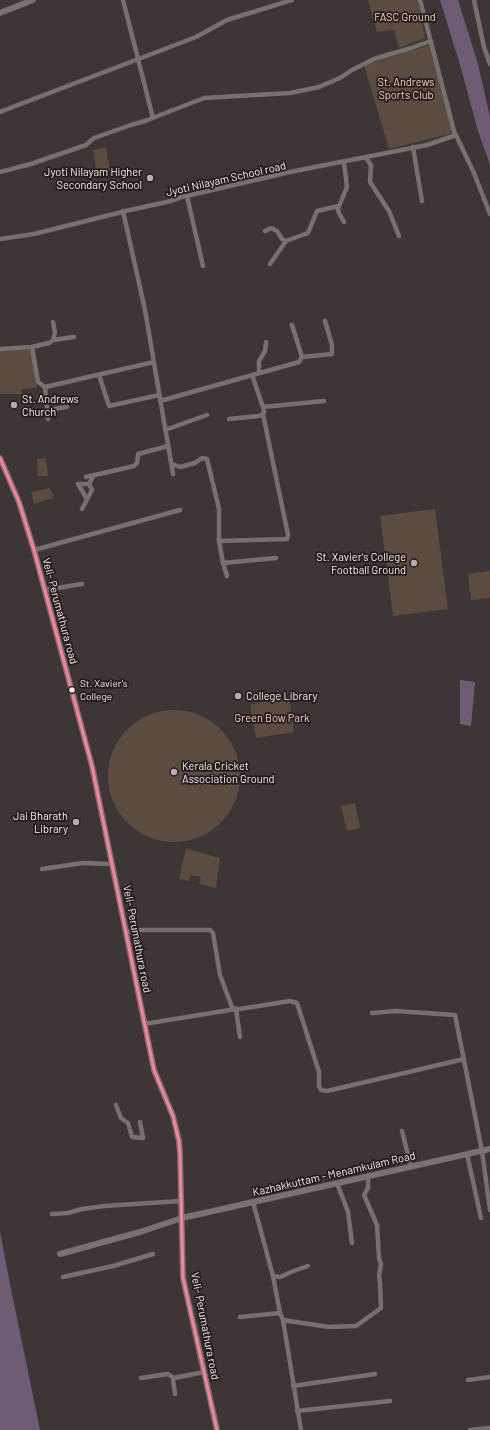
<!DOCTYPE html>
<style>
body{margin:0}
canvas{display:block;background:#3e3537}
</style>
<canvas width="490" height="1430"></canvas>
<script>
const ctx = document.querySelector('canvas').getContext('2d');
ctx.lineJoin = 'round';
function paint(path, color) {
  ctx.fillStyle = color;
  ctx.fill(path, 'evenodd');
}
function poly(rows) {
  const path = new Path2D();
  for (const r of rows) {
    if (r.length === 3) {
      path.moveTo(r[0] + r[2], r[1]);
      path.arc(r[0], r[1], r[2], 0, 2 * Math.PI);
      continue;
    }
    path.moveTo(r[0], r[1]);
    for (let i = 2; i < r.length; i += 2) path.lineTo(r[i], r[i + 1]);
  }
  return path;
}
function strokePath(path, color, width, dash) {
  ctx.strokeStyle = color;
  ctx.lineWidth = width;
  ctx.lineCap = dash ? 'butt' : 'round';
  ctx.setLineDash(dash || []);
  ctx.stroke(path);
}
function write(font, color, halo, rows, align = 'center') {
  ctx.font = font + ' Barlow,sans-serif';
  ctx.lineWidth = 3.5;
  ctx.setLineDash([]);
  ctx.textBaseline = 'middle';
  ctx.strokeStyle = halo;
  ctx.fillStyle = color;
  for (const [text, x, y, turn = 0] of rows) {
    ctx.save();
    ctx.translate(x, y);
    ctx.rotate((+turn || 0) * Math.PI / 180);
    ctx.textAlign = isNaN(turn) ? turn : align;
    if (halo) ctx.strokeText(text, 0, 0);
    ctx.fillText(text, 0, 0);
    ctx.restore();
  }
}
paint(poly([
 [345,0,418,0,425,38,399,48,394,30,377,32,368,0],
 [430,45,453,133,389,149,364,65],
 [106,148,110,172,97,174,93,150],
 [29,349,32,353,37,388,22,389,22,394,0,394,0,351],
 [46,458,48,476,38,476,37,459],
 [50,488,54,498,34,504,31,492],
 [435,509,448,609,393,616,380,516],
 [490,571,490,598,471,600,468,574],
 [289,698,294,732,256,738,250,704],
 [174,776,66],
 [355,803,360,828,347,831,341,806],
 [186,849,220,858,216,888,199,884,201,877,191,875,189,881,179,879]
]), '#5c4b3f');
paint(poly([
 [440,0,458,0,478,64,490,117,490,165,478,131,461,68],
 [460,680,475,682,471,726,460,724],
 [0,1232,9,1279,40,1430,0,1430]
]), '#6d5c74');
strokePath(poly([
 [123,0,153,118],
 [420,0,454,131,474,173,490,214],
 [474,0,484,47,490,64],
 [0,112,196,37,227,20,292,0],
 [413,147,422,201],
 [366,158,371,165,370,182,389,211,399,236],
 [0,172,31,164,86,145,94,138,131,125,145,121,204,98,290,93,319,87,340,78,352,70,374,59,411,48,431,41],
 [187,196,203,266],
 [339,206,338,211,344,222],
 [123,211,145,310,173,474],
 [265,231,271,228,277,231,282,239,286,241],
 [0,239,34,234,130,210,171,201,182,197,290,172,427,145,456,135],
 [270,264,286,241,308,233,317,211,339,206,347,187,344,162],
 [53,340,74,337],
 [32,347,38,382,45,387,154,362],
 [0,349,32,347,49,343,53,340,55,333,53,322],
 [302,357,332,354,332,345,325,321],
 [259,373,259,361,265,351,266,342],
 [99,375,109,406,159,395],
 [45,387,48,419],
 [160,401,299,362,302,357,292,325],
 [263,407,324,401],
 [47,410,67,407],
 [229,419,259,416,263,414,264,412,263,407,252,375],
 [165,430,207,415],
 [172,464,180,467,195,463,202,458,207,459,219,509,219,541,223,563,276,558],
 [86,477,134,466,137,463,138,454,168,446],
 [87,499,78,484,89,484],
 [82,509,92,490,89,484,94,475],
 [219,541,287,539,288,535,263,414],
 [34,550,180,510],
 [223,563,227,576],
 [45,590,82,584],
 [42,869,83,863,112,864],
 [126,932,140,930,210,930,213,933,220,975,232,1007,236,1009,240,1009,290,1001,297,1003,319,1072,319,1086,321,1090,327,1091,464,1059],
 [372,1013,396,1011,455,1015,482,1151,490,1210],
 [144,1024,236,1009,240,1037],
 [116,1105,121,1118,128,1123,132,1137,143,1138,140,1122],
 [402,1131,411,1167],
 [467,1154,481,1218],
 [337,1183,348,1212,352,1243],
 [253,1202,273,1276,280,1313,283,1320,301,1430],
 [52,1214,68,1213,82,1209,104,1206,181,1201],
 [273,1276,280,1277,291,1272,308,1266],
 [63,1277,113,1266,153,1254],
 [240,1317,280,1313],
 [283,1320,329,1327,356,1326,381,1308,380,1284,379,1275,381,1264,379,1258,377,1225,364,1195,368,1188,368,1176],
 [141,1378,168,1374,174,1378],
 [468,1380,490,1377],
 [293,1386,375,1374],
 [175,1394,173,1380,174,1378,204,1372],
 [297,1411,390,1401],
 [470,1430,490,1428]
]), '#76706e', 4.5);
strokePath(poly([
 [0,13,33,0],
 [0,458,19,502,34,550,92,766,154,1070,173,1116,179,1141,180,1154,183,1278,217,1430],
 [60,1254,140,1232,182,1218,490,1149]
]), '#7a7172', 6);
strokePath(poly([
 [0,458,19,502,34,550,92,766,154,1070,173,1116,179,1141,180,1154,183,1278,217,1430]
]), '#ff8098', 3);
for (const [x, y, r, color] of [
 [150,178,4,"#b7acae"],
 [14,405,4,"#b7acae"],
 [414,563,4,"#b7acae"],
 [72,690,3.5,"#f8ecee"],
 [238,696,4,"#b7acae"],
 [174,772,4,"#b7acae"],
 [76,822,4,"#b7acae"]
]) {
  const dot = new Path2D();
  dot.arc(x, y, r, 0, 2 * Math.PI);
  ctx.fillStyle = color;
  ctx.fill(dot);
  strokePath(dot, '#231b1d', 1.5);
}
write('10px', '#f8ecee', '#231b1d', [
 ["St. Xavier's",80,684],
 ["College",80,697]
], 'left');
write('11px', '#fed6b8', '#231b1d', [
 ["FASC Ground",405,17],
 ["St. Andrews",406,82],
 ["Sports Club",406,95],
 ["Green Bow Park",272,718]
]);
write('11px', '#f8ecee', '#231b1d', [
 ["Jyoti Nilayam Higher",142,172],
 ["Secondary School",142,185],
 ["St. Andrews",22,399,"left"],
 ["Church",22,412,"left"],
 ["St. Xavier's College",406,557],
 ["Football Ground",406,570],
 ["College Library",246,696,"left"],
 ["Kerala Cricket",182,766,"left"],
 ["Association Ground",182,779,"left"],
 ["Jai Bharath",68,816],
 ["Library",68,829]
], 'right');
write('11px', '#f8ecee', '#231b1d', [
 ["Jyoti Nilayam School road",226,179,-13],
 ["Veli- Perumathura road",60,611,75],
 ["Veli- Perumathura road",137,939,79],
 ["Kazhakkuttam - Menamkulam Road",334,1174,-13],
 ["Veli- Perumathura road",205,1326,79]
]);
</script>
